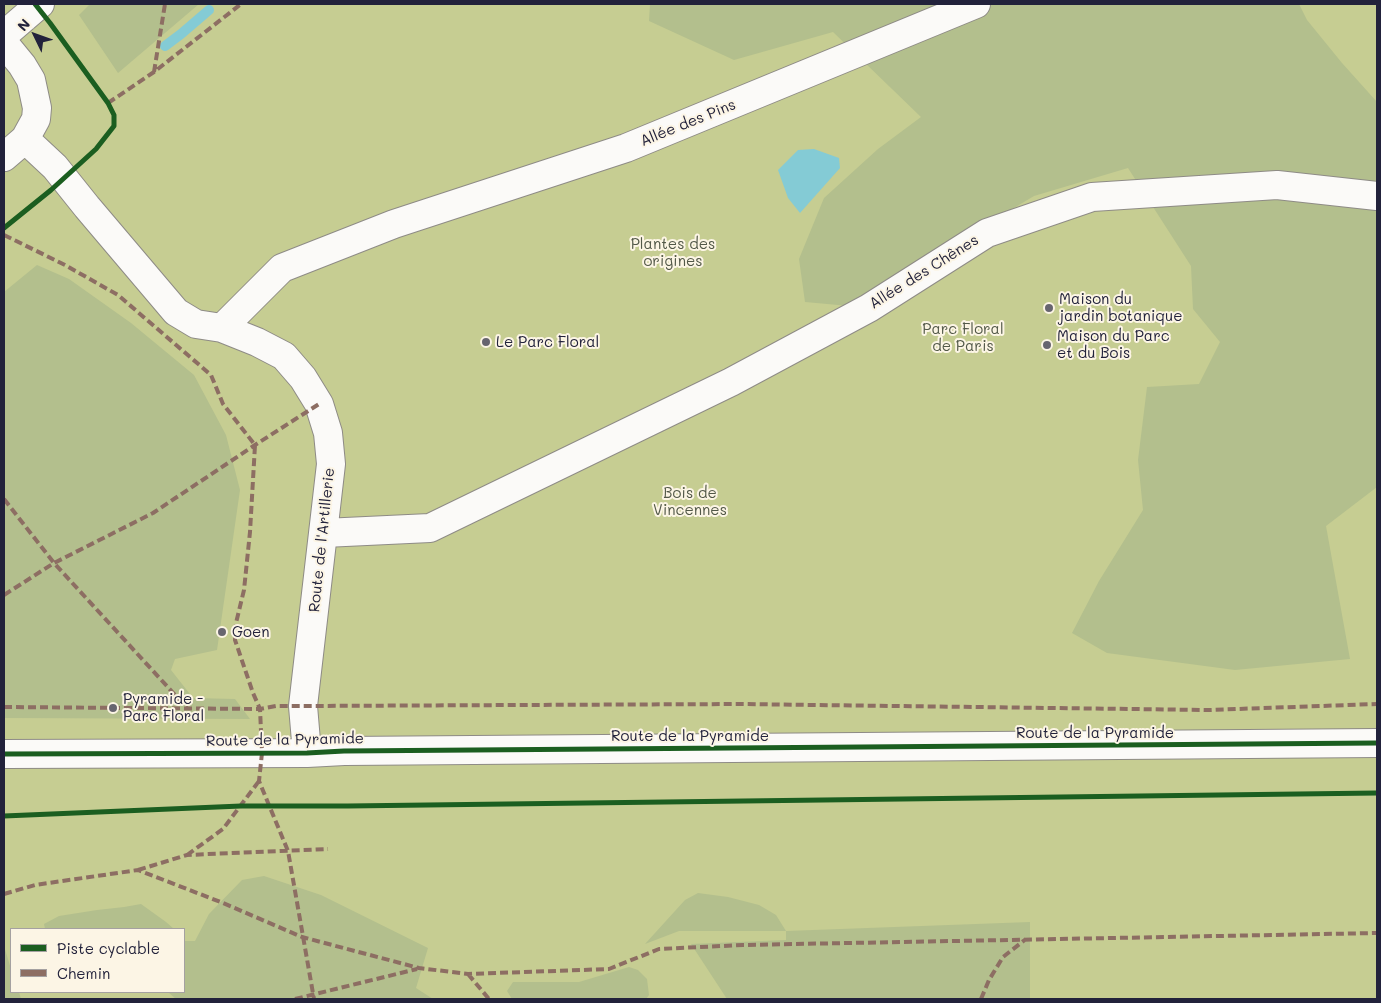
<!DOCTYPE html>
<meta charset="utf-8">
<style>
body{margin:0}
#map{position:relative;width:1381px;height:1003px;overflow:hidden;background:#e7e1d0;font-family:Mali,sans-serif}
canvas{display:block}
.frame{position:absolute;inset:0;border:5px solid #22223b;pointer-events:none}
.legend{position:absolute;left:10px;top:928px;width:175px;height:65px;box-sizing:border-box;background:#fcf5e5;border:1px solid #a5a1a1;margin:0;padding:6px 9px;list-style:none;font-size:15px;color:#22223b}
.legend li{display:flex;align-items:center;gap:10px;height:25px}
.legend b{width:25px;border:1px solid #a5a1a1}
.north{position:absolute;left:10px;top:10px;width:50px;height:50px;-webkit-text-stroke:4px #fcf5e5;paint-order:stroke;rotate:312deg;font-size:14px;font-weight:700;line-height:20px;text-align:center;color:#22223b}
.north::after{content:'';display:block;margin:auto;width:18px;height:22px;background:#22223b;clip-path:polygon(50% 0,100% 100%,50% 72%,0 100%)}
</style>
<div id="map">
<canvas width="1381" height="1003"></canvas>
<div class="frame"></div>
<ul class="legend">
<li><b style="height:6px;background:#1b5e20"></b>Piste cyclable</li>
<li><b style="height:6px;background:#8d6e63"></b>Chemin</li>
</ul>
<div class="north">N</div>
</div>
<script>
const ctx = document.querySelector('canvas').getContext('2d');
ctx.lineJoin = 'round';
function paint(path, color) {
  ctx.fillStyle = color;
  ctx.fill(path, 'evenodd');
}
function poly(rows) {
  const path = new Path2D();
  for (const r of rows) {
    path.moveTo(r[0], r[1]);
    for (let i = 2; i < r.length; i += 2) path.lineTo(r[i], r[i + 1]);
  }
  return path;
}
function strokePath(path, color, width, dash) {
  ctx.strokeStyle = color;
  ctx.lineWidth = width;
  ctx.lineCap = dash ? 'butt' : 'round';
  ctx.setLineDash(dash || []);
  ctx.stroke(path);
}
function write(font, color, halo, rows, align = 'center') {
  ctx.font = font + ' Mali,sans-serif';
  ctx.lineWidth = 4;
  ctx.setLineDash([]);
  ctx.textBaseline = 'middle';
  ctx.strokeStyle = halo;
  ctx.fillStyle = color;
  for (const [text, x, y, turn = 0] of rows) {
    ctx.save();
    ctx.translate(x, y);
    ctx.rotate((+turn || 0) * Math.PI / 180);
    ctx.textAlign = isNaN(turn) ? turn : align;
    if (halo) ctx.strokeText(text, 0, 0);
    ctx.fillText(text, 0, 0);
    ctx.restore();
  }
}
paint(poly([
 [4,4,1377,4,1377,999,4,999],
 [11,929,184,929,184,992,11,992]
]), '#c6cd92');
paint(poly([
 [90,4,199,4,118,73,79,15],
 [650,4,1299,4,1307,20,1342,63,1377,102,1377,487,1326,526,1350,659,1235,670,1107,653,1072,633,1099,581,1143,510,1138,460,1147,387,1199,384,1220,342,1193,309,1191,266,1128,168,1034,196,849,306,805,302,799,259,824,198,878,149,921,117,833,32,734,60,649,21],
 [37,265,69,279,131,323,194,375,226,435,240,490,217,650,175,659,171,670,193,698,235,699,250,719,4,718,4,292],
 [264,876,321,895,428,948,416,988,433,999,176,999,168,992,184,992,184,939,185,941,195,941,209,914,242,880],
 [698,893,728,897,759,905,776,915,786,931,1030,922,1030,999,727,999,691,944,786,940,786,931,679,931,645,944,685,900],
 [141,904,166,922,174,929,45,929,44,924,59,916,97,910,124,907],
 [4,946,11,969,11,992,19,992,21,999,4,999],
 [629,967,638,970,647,979,649,995,646,999,512,999,507,991,513,982,579,982]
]), '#b3bf8d');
paint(poly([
 [814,149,839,158,840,168,800,213,788,198,778,170,798,150]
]), '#84cbd5');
strokePath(poly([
 [165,46,181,34,209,10]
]), '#84cbd5', 10);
const minor = poly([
 [4,35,40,4],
 [4,43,22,65,31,80,37,108,36,119,25,139,4,157],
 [25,139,55,167,87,207,176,312,196,324,222,328,257,342,284,356,303,378,319,404,328,433,331,464,303,706,307,753],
 [222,328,282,268,394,224,626,148,976,4],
 [324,533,430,528,731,382,869,308,987,233,1092,197,1277,185,1377,196],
 [4,754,307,753,344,751,1377,743]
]);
strokePath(minor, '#8e8b86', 30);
strokePath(minor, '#fbfaf8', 28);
strokePath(poly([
 [154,72,165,4],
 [108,103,154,72,241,4],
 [4,235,65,265,118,295,211,375,223,404,255,445,250,532,244,590,236,623,235,640,253,693,260,709,262,753,259,781,288,851,314,999],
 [4,499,54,563,187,708],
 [4,595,54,563,153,513,255,445,319,404],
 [4,707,260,709,276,706,303,706,739,704,1209,710,1377,704],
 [187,855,223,829,259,781],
 [138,870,187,855,328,849],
 [4,894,35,885,138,870,223,903,302,937,419,968,468,974,609,969,659,949,743,945,1377,933],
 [468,974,489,999],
 [295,999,417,969],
 [981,999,989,980,1003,957,1026,939]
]), '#8d6e63', 4, [8, 4]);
strokePath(poly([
 [4,228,51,190,96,149,114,126,114,115,108,103,50,23,35,4],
 [4,754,307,753,344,751,1377,743],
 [4,816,241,806,348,806,1377,793]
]), '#1b5e20', 5);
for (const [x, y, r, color] of [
 [1049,308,5,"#67656f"],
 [486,342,5,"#67656f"],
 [1047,345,5,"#67656f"],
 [222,632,5,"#67656f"],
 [113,708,5,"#67656f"]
]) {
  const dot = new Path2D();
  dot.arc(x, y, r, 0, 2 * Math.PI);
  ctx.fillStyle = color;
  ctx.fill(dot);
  strokePath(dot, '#fcf5e5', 2);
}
write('15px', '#22223b', '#fcf5e5', [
 ["Allée des Pins",688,123,-22],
 ["Allée des Chênes",924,272,-32],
 ["Route de l'Artillerie",322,540,-84],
 ["Route de la Pyramide",1095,733],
 ["Route de la Pyramide",690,736],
 ["Route de la Pyramide",285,740,-1]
]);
write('15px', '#525848', '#fcf5e5', [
 ["Plantes des",673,244],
 ["origines",673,261],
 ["Parc Floral",963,329],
 ["de Paris",963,346],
 ["Bois de",690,493],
 ["Vincennes",690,510]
]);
write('15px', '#22223b', '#fcf5e5', [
 ["Maison du",1059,299],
 ["jardin botanique",1059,316],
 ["Maison du Parc",1057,336],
 ["et du Bois",1057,353],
 ["Le Parc Floral",496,342],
 ["Goen",232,632],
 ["Pyramide -",123,699],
 ["Parc Floral",123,716]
], 'left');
</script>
